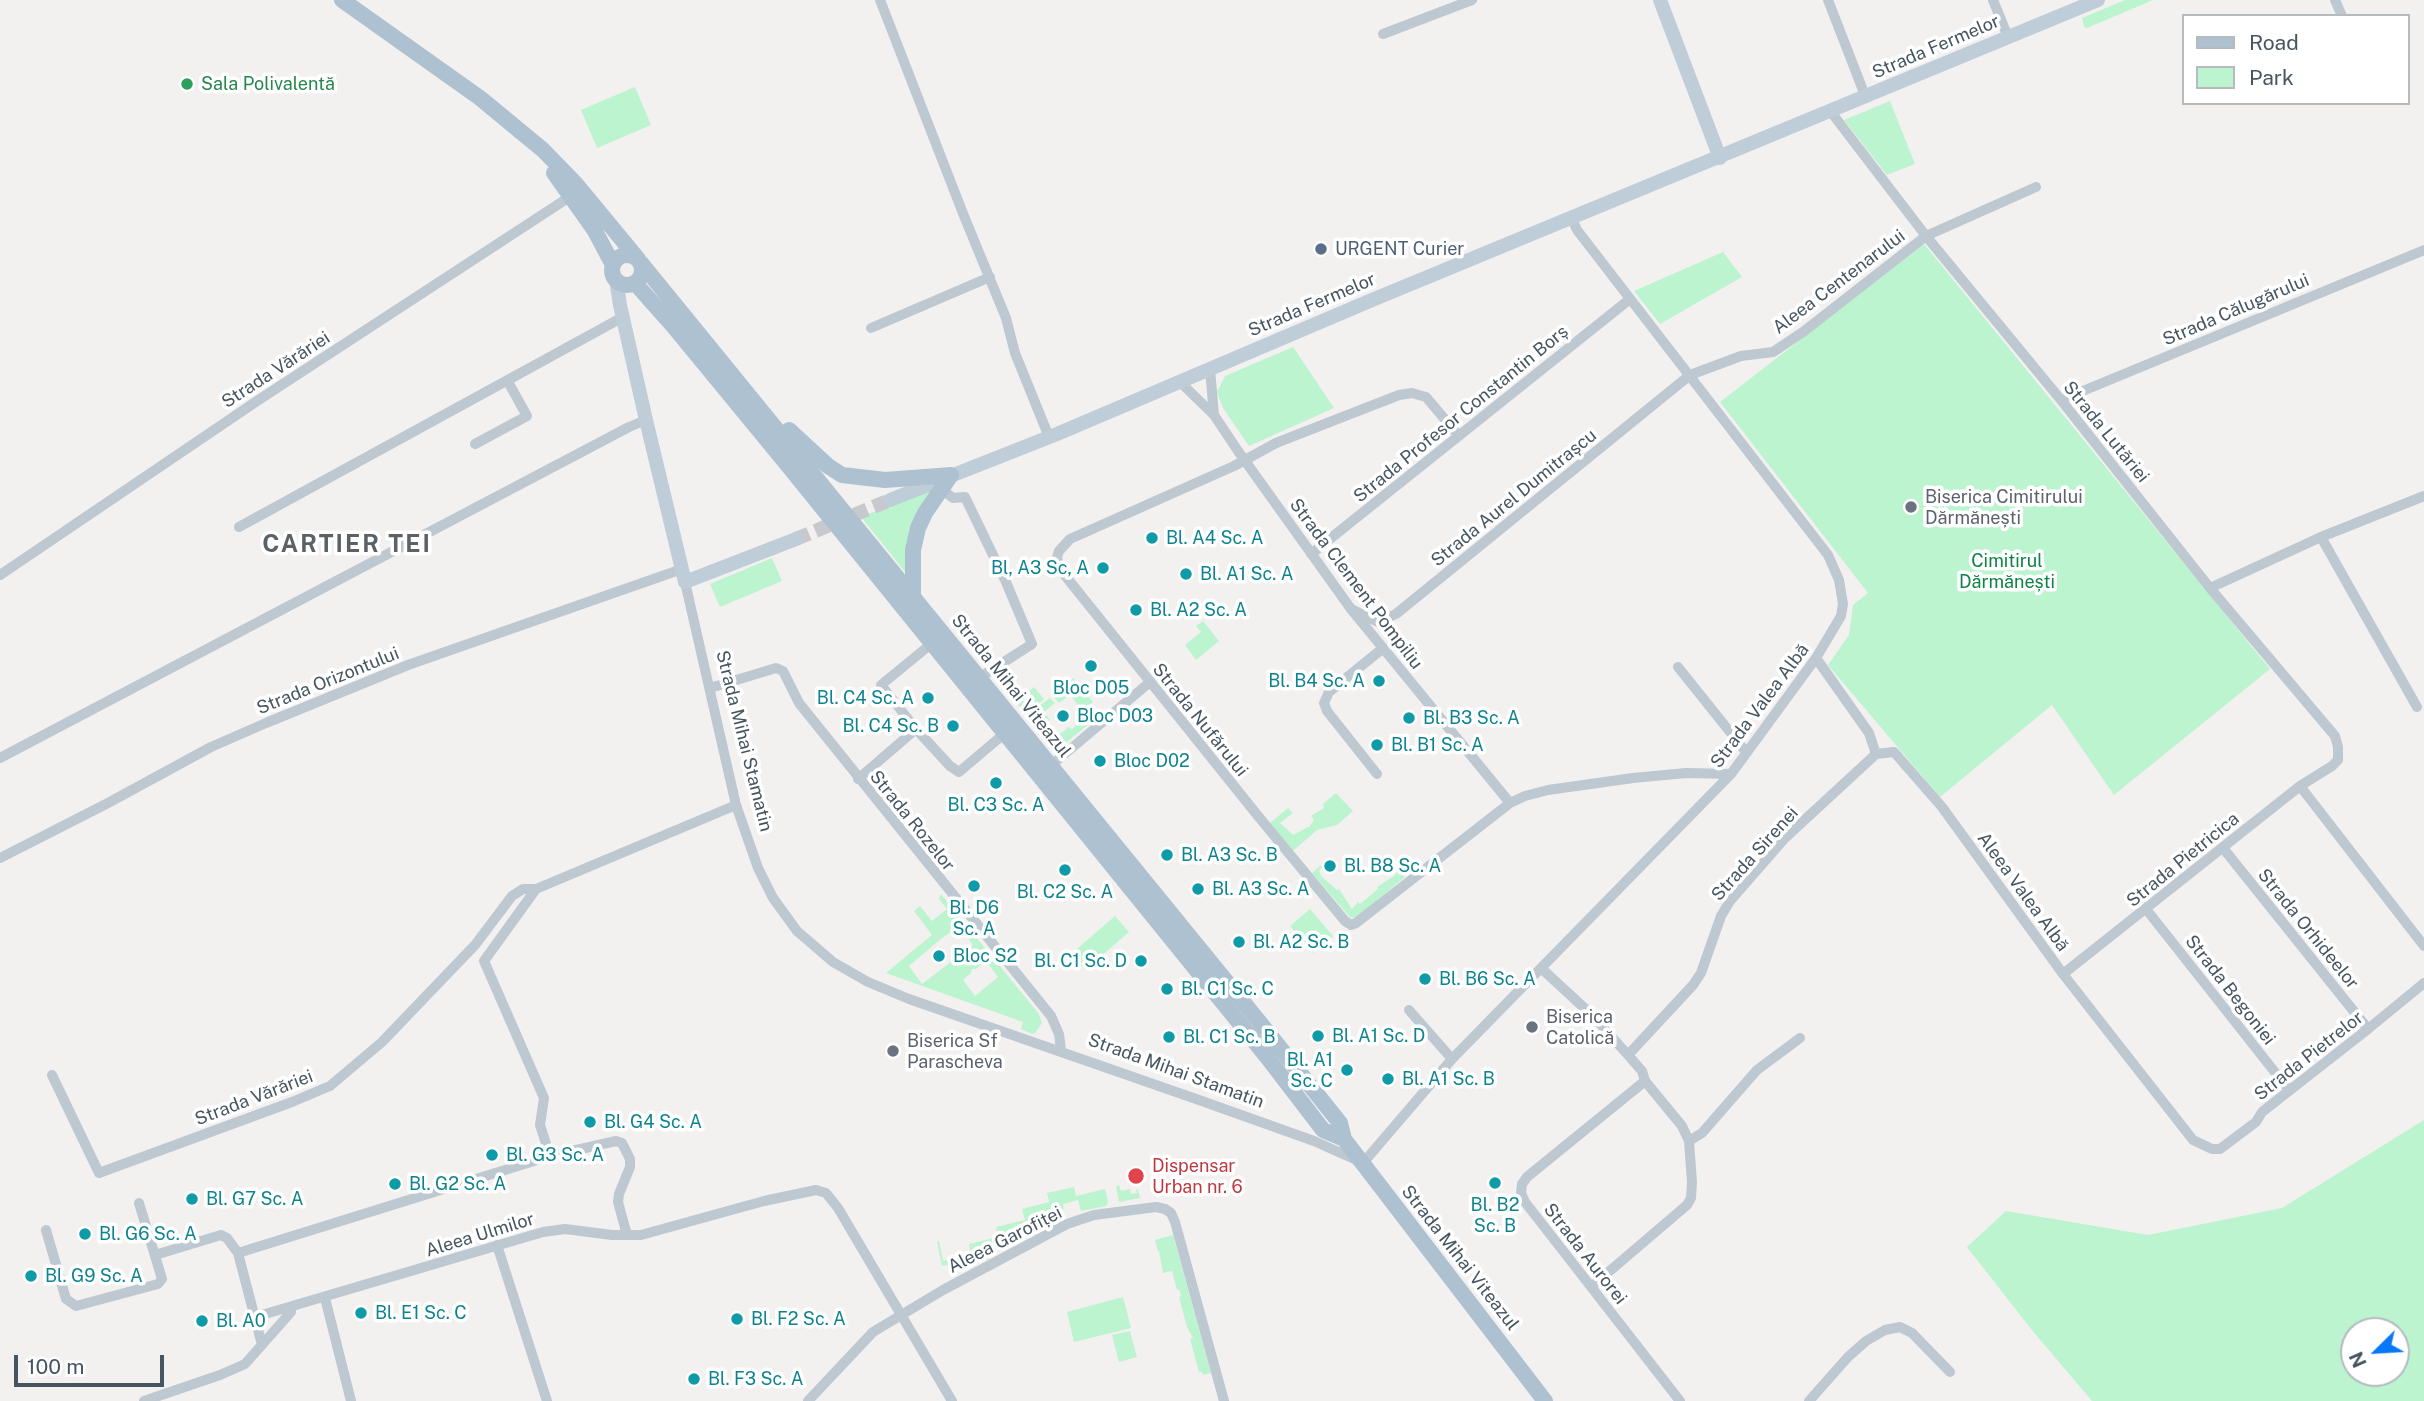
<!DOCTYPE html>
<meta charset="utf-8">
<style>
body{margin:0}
#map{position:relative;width:2424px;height:1401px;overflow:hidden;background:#f3f0f0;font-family:"Public Sans",sans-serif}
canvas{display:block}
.legend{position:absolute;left:2182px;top:14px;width:228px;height:91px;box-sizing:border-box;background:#fff;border:2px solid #b5bbbf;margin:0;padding:9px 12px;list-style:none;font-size:21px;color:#465560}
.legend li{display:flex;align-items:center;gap:14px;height:35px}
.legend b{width:35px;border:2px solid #b5bbbf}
.north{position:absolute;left:2340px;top:1317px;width:70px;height:70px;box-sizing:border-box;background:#fff;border:2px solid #b5bbbf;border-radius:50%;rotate:246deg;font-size:19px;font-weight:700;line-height:28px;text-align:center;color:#465560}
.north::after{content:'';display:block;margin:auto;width:24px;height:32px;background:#0878f6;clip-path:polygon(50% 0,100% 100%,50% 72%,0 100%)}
.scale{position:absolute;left:14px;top:1355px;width:150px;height:32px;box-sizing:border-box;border:4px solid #465560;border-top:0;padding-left:9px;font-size:21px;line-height:24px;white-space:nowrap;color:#465560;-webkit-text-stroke:5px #fff;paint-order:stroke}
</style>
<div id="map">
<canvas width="2424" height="1401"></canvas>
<ul class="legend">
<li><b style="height:9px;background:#aec1d1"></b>Road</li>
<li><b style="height:19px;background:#bbf4cf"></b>Park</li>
</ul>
<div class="north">N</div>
<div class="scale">100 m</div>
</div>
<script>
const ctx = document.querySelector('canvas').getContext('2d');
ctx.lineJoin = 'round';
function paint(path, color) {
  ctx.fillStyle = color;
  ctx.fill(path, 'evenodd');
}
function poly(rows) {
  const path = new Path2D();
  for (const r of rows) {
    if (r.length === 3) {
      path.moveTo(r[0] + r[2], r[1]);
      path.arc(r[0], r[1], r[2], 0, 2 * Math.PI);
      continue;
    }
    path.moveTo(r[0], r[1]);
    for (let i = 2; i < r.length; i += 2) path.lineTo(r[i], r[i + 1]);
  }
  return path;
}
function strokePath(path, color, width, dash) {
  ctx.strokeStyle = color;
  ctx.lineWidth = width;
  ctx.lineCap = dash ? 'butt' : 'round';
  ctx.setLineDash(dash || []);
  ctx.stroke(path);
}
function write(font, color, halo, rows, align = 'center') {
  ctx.font = font + ' "Public Sans",sans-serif';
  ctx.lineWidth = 7;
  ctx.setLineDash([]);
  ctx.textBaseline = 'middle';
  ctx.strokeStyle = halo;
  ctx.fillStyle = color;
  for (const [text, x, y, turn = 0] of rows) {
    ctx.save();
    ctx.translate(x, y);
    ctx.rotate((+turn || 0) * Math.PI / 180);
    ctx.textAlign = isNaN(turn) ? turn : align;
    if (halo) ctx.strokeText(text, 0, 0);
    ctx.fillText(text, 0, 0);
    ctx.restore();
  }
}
paint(poly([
 [2125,0,2153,0,2087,28,2084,27,2082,18],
 [635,87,651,125,597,148,581,110],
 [1890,101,1915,164,1887,175,1844,120],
 [1924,244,2270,669,2114,795,2052,705,1940,797,1828,665,1849,635,1853,605,1868,593,1720,402],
 [1723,252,1742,277,1660,324,1634,291],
 [1293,347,1334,408,1249,446,1223,408,1217,392,1225,376],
 [929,489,931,490,906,573,861,517],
 [772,558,782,581,720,607,710,584],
 [1203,621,1219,641,1196,660,1185,645,1201,632,1196,626],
 [1073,678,1093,702,1089,705,1094,711,1090,714,1094,720,1058,749,1028,714,1050,698,1055,703,1044,712,1050,720,1046,723,1057,736,1069,727,1072,729,1082,720,1075,711,1079,706,1070,695,1059,703,1053,696],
 [1034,687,1044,699,1026,714,1016,702],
 [1336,793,1353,811,1337,825,1317,830,1293,851,1270,823,1288,808,1293,813,1280,823,1293,835,1310,826,1314,820,1311,816,1324,808,1323,804],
 [1321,865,1322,867,1319,870,1321,876,1337,890,1339,889,1352,909,1358,902,1360,904,1378,889,1377,887,1394,876,1398,871,1394,866,1396,865,1405,877,1357,917,1352,918,1349,916,1312,873],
 [941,894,1039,1014,1042,1023,1035,1033,1032,1034,1021,1029,1023,1022,886,973,932,935,914,911,920,906,932,921,947,909,939,899],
 [959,927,973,945,922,984,909,966,942,938],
 [986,961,998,977,975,996,963,980,971,973,972,969,976,969],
 [1310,909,1333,936,1313,953,1290,926],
 [1115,916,1129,932,1085,970,1071,954],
 [2424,1120,2424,1401,2092,1401,2031,1329,1967,1247,2006,1211,2148,1235,2282,1208],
 [2396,1331,2396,1373,2354,1373,2354,1331],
 [1119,1185,1121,1191,1130,1189,1131,1194,1137,1193,1136,1190,1138,1189,1140,1198,1119,1202,1116,1186],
 [1074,1187,1076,1196,1105,1189,1108,1202,1106,1206,1081,1211,1078,1200,1063,1204,1064,1209,1039,1216,1039,1220,1027,1223,1029,1231,987,1252,989,1259,987,1260,984,1254,951,1271,950,1264,942,1266,937,1242,939,1241,943,1261,971,1254,969,1244,998,1237,996,1227,1025,1220,1022,1209,1049,1202,1047,1193],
 [1173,1235,1211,1373,1203,1375,1202,1372,1199,1372,1190,1339,1193,1338,1187,1327,1179,1297,1181,1296,1179,1289,1177,1290,1172,1271,1163,1273,1159,1251,1158,1251,1155,1240],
 [1123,1297,1131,1328,1074,1342,1067,1312],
 [1130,1331,1137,1357,1119,1362,1112,1335]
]), '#bbf4cf');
strokePath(poly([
 [796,539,890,500]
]), '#c8c9cc', 14, [14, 7]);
strokePath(poly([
 [880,0,964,216,1006,318,1015,353,1049,437],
 [1828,0,1866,98],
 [1993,0,2008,37],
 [2335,0,2342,16],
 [1383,34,1472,0],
 [1831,112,1926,236,2061,400,2210,588,2335,736,2338,747,2338,760,2332,766,2300,786,2063,974],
 [871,328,990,277],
 [1210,369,1214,415,1238,451,1351,609,1510,803],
 [1180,382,1214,415],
 [2061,400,2424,250],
 [1459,436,1426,397,1412,393,1399,395,1276,443,1234,466,1070,539,1059,551,1057,557,1059,568,1258,816,1345,921,1351,925,1356,923,1510,803,1525,796,1548,790,1633,778,1686,773,1731,774],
 [475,444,527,416,507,380],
 [941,489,953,498,965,497,1006,582,1032,644,979,678],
 [239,527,623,317],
 [2321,537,2417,707],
 [1311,554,1630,299],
 [0,575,257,401,571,196],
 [685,582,736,805,758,868,773,898,797,931,833,962,868,982,909,999,1199,1100,1314,1141,1363,1163,1452,1059,1731,774,1816,658,1841,616,1843,604,1839,580,1828,555,1577,230,1572,219],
 [2210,588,2321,537,2424,496],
 [1351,609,1378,622,1396,614,1690,375,1741,356,1773,352,1803,332,1926,236,2036,187],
 [1816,658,1869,733,1876,754],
 [1678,667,1746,752],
 [710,688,776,668,783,671,799,703,1051,1016,1059,1034,1061,1050],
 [916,729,881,685,931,644],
 [1876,754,1894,752,1942,807,2063,974,2193,1140,2212,1149,2220,1149,2256,1122,2262,1112,2368,1029,2424,983],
 [0,758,629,427,646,420],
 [1048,768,1150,682],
 [1377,774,1327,711,1324,703,1329,692,1382,649],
 [858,779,916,729,950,766,959,772,1005,733],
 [2300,786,2424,946],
 [2223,848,2368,1029],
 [0,858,108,803,211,747,266,723,408,665,682,569],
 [2146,909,2289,1090],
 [1541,968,1593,1016,1628,1055,1642,1071,1645,1081,1682,1126,1689,1141,1692,1182,1691,1198,1687,1205,1591,1287],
 [1409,1010,1452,1059],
 [1628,1055,1693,985,1701,973,1721,916,1730,901,1785,838,1876,754],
 [52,1075,99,1173,292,1102,330,1086,382,1042,475,945,512,896,523,889,536,889],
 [1645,1081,1527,1177,1522,1184,1521,1193,1525,1202,1680,1401],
 [1689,1141,1702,1133,1757,1070,1800,1038],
 [550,1156,540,1125,544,1098,484,961,536,889,736,805],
 [46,1230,66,1299,76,1306,158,1284,162,1279,139,1203],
 [497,1245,547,1401],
 [238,1253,550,1156,616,1141,622,1143,630,1159,630,1167,619,1194,618,1202,627,1235],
 [155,1255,221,1235,227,1238,238,1253,262,1345],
 [325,1298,351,1401],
 [255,1317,543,1232,565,1229,612,1235,641,1235,764,1201,816,1190,826,1193,838,1208,952,1401],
 [144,1401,220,1375,245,1364,291,1312,290,1307],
 [808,1401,873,1332,943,1290,1067,1224,1094,1215,1156,1207,1165,1209,1171,1213,1175,1222,1224,1401],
 [1809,1401,1848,1357,1866,1341,1885,1330,1900,1327,1912,1333,1950,1372]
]), '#bdc8d1', 10);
strokePath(poly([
 [1660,0,1720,158],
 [616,279,620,305,646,420,685,582,796,539],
 [890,500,1057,434,1372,300,2098,0]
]), '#bfcdd9', 14);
strokePath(poly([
 [342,0,480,98,543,150,576,184,638,259],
 [554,173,595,231,613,265],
 [627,270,15],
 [641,263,1261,1024,1340,1123,1344,1139,1545,1401],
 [635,283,674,327,790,468,1267,1057,1323,1130,1344,1139],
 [789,430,828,466,842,475,885,480,951,475],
 [913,595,913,550,918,528,925,513,951,475]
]), '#aec1d1', 16);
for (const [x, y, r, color] of [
 [187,84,7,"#2e9e5b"],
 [1321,249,7,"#5c6f8a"],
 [1911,507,7,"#6b7280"],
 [1152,538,7,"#0f9aa8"],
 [1103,568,7,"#0f9aa8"],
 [1186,574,7,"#0f9aa8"],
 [1136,610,7,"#0f9aa8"],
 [1091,666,7,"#0f9aa8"],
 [1379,681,7,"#0f9aa8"],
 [928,698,7,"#0f9aa8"],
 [1063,716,7,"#0f9aa8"],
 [1409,718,7,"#0f9aa8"],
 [953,726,7,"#0f9aa8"],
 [1377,745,7,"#0f9aa8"],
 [1100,761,7,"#0f9aa8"],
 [996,783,7,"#0f9aa8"],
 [1167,855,7,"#0f9aa8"],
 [1330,866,7,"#0f9aa8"],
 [1065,870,7,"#0f9aa8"],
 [974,886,7,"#0f9aa8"],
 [1198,889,7,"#0f9aa8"],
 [1239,942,7,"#0f9aa8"],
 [939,956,7,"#0f9aa8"],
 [1141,961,7,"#0f9aa8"],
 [1425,979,7,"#0f9aa8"],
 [1167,989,7,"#0f9aa8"],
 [1532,1027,7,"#6b7280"],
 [1318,1036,7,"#0f9aa8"],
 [1169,1037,7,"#0f9aa8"],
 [893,1051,7,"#6b7280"],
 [1347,1070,7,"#0f9aa8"],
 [1388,1079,7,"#0f9aa8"],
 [590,1122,7,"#0f9aa8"],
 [492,1155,7,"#0f9aa8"],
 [1136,1176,9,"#e0444e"],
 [1495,1183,7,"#0f9aa8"],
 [395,1184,7,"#0f9aa8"],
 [192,1199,7,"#0f9aa8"],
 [85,1234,7,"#0f9aa8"],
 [31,1276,7,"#0f9aa8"],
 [361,1313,7,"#0f9aa8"],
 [737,1319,7,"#0f9aa8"],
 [202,1321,7,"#0f9aa8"],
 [694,1379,7,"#0f9aa8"]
]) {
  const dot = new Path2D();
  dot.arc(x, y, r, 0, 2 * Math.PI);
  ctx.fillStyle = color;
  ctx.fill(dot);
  strokePath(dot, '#fff', 2.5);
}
write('18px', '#465560', '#fff', [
 ["Strada Fermelor",1936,47,-23],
 ["Aleea Centenarului",1839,282,-37],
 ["Strada Fermelor",1312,305,-23],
 ["Strada Călugărului",2236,310,-23],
 ["Strada Vărăriei",276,370,-33],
 ["Strada Profesor Constantin Borș",1461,414,-39],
 ["Strada Lutăriei",2106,432,51],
 ["Strada Aurel Dumitrașcu",1514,498,-39],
 ["Strada Clement Pompiliu",1356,584,53],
 ["Strada Orizontului",328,681,-22],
 ["Strada Mihai Viteazul",1011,686,51],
 ["Strada Valea Albă",1760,706,-53],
 ["Strada Nufărului",1200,720,51],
 ["Strada Mihai Stamatin",744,741,76],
 ["Strada Rozelor",912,821,51],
 ["Strada Sirenei",1755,854,-48],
 ["Strada Pietricica",2183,860,-39],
 ["Aleea Valea Albă",2023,892,54],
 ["Strada Orhideelor",2308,929,51],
 ["Strada Begoniei",2230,990,52],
 ["Strada Pietrelor",2309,1056,-38],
 ["Strada Mihai Stamatin",1176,1071,20],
 ["Strada Vărăriei",254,1098,-21],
 ["Aleea Ulmilor",480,1235,-17],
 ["Aleea Garofiței",1005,1240,-27],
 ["Strada Aurorei",1585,1254,52],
 ["Strada Mihai Viteazul",1460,1258,52]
]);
write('18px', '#27864d', '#fff', [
 ["Sala Polivalentă",201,84]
], 'left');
write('18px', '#4e5e75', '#fff', [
 ["URGENT Curier",1335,249]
], 'left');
write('18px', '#5b616d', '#fff', [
 ["Biserica Cimitirului",1925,497],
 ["Dărmănești",1925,518],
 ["Biserica",1546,1017],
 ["Catolică",1546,1038],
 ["Biserica Sf",907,1041],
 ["Parascheva",907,1062]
], 'left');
write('18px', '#0d838f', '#fff', [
 ["Bl. A4 Sc. A",1166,538],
 ["Bl, A3 Sc, A",1089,568,"right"],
 ["Bl. A1 Sc. A",1200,574],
 ["Bl. A2 Sc. A",1150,610],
 ["Bl. B4 Sc. A",1365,681,"right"],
 ["Bloc D05",1091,688,"center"],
 ["Bl. C4 Sc. A",914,698,"right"],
 ["Bloc D03",1077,716],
 ["Bl. B3 Sc. A",1423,718],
 ["Bl. C4 Sc. B",939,726,"right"],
 ["Bl. B1 Sc. A",1391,745],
 ["Bloc D02",1114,761],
 ["Bl. C3 Sc. A",996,805,"center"],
 ["Bl. A3 Sc. B",1181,855],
 ["Bl. B8 Sc. A",1344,866],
 ["Bl. A3 Sc. A",1212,889],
 ["Bl. C2 Sc. A",1065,892,"center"],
 ["Bl. D6",974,908,"center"],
 ["Sc. A",974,929,"center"],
 ["Bl. A2 Sc. B",1253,942],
 ["Bloc S2",953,956],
 ["Bl. C1 Sc. D",1127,961,"right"],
 ["Bl. B6 Sc. A",1439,979],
 ["Bl. C1 Sc. C",1181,989],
 ["Bl. A1 Sc. D",1332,1036],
 ["Bl. C1 Sc. B",1183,1037],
 ["Bl. A1",1333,1060,"right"],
 ["Sc. C",1333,1081,"right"],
 ["Bl. A1 Sc. B",1402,1079],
 ["Bl. G4 Sc. A",604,1122],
 ["Bl. G3 Sc. A",506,1155],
 ["Bl. G2 Sc. A",409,1184],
 ["Bl. G7 Sc. A",206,1199],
 ["Bl. B2",1495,1205,"center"],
 ["Sc. B",1495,1226,"center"],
 ["Bl. G6 Sc. A",99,1234],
 ["Bl. G9 Sc. A",45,1276],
 ["Bl. E1 Sc. C",375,1313],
 ["Bl. F2 Sc. A",751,1319],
 ["Bl. A0",216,1321],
 ["Bl. F3 Sc. A",708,1379]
], 'left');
write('18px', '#0e8444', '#fff', [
 ["Cimitirul",2007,561],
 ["Dărmănești",2007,582]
]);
write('18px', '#be3a42', '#fff', [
 ["Dispensar",1152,1166],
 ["Urban nr. 6",1152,1187]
], 'left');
ctx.letterSpacing = '2px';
write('bold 24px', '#5c6166', '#fff', [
 ["CARTIER TEI",347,545]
]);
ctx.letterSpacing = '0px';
</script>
